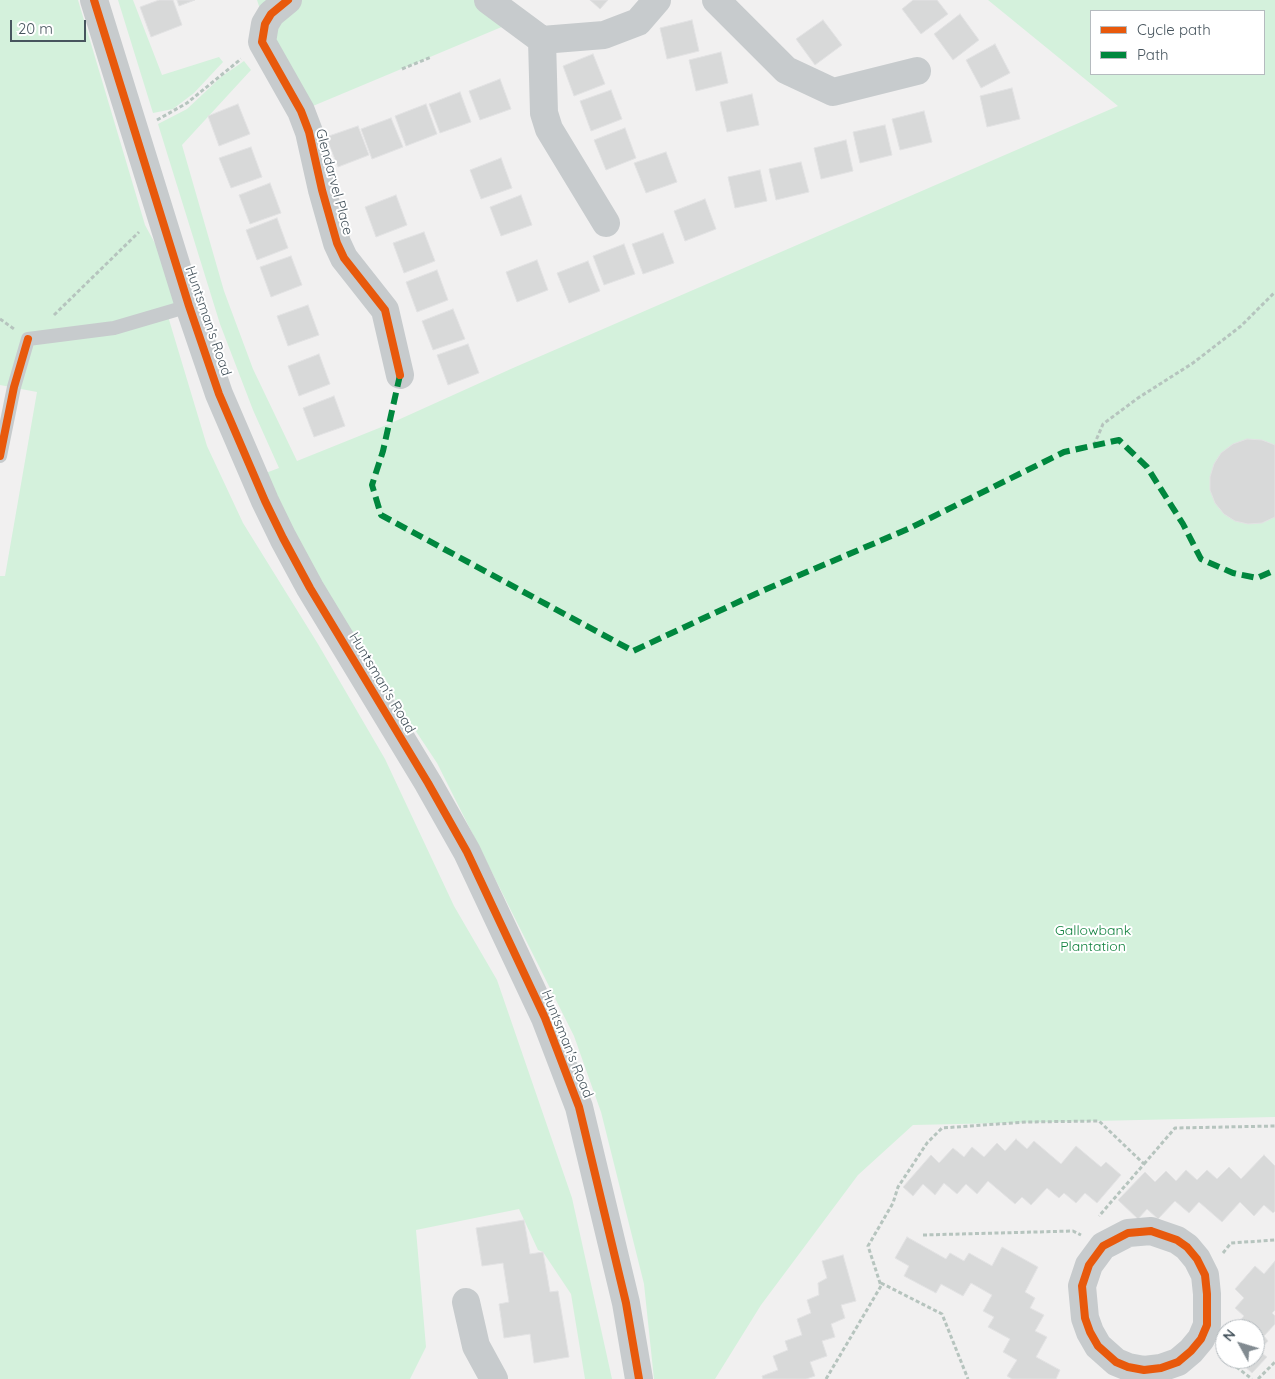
<!DOCTYPE html>
<style>
body{margin:0}
#map{position:relative;width:1275px;height:1379px;overflow:hidden;background:#f1f0f0;font-family:Quicksand,sans-serif}
canvas{display:block}
.legend{position:absolute;left:1090px;top:10px;width:175px;height:65px;box-sizing:border-box;background:#fff;border:1px solid #b5bbbf;margin:0;padding:6px 9px;list-style:none;font-size:15px;color:#47555e}
.legend li{display:flex;align-items:center;gap:10px;height:25px}
.legend b{width:25px;border:1px solid #b5bbbf}
.north{position:absolute;left:1215px;top:1319px;width:50px;height:50px;box-sizing:border-box;background:#fff;border:1px solid #b5bbbf;border-radius:50%;rotate:309deg;font-size:14px;font-weight:700;line-height:20px;text-align:center;color:#47555e}
.north::after{content:'';display:block;margin:auto;width:18px;height:22px;background:#828b91;clip-path:polygon(50% 0,100% 100%,50% 72%,0 100%)}
.scale{position:absolute;left:10px;top:20px;width:76px;height:22px;box-sizing:border-box;border:2px solid #47555e;border-top:0;padding-left:6px;font-size:15px;line-height:18px;white-space:nowrap;color:#47555e;-webkit-text-stroke:4px #fff;paint-order:stroke}
</style>
<div id="map">
<canvas width="1275" height="1379"></canvas>
<ul class="legend">
<li><b style="height:6px;background:#e8590c"></b>Cycle path</li>
<li><b style="height:6px;background:#00873e"></b>Path</li>
</ul>
<div class="north">N</div>
<div class="scale">20 m</div>
</div>
<script>
const ctx = document.querySelector('canvas').getContext('2d');
ctx.lineJoin = 'round';
function paint(path, color) {
  ctx.fillStyle = color;
  ctx.fill(path, 'evenodd');
}
function poly(rows) {
  const path = new Path2D();
  for (const r of rows) {
    path.moveTo(r[0], r[1]);
    for (let i = 2; i < r.length; i += 2) path.lineTo(r[i], r[i + 1]);
  }
  return path;
}
function strokePath(path, color, width, dash) {
  ctx.strokeStyle = color;
  ctx.lineWidth = width;
  ctx.lineCap = dash ? 'butt' : 'round';
  ctx.setLineDash(dash || []);
  ctx.stroke(path);
}
function write(font, color, halo, rows, align = 'center') {
  ctx.font = font + ' Quicksand,sans-serif';
  ctx.lineWidth = 4;
  ctx.setLineDash([]);
  ctx.textBaseline = 'middle';
  ctx.strokeStyle = halo;
  ctx.fillStyle = color;
  for (const [text, x, y, turn = 0] of rows) {
    ctx.save();
    ctx.translate(x, y);
    ctx.rotate((+turn || 0) * Math.PI / 180);
    ctx.textAlign = isNaN(turn) ? turn : align;
    if (halo) ctx.strokeText(text, 0, 0);
    ctx.fillText(text, 0, 0);
    ctx.restore();
  }
}
paint(poly([
 [0,0,78,0,145,225,189,306,167,313,207,446,243,523,318,644,385,759,454,906,497,980,572,1198,612,1379,585,1379,571,1294,543,1252,538,1250,519,1209,416,1230,426,1347,410,1379,0,1379,0,576,5,576,37,392,0,385],
 [118,0,133,0,162,75,219,57,223,62,194,93,173,109,153,113],
 [257,0,488,0,516,21,301,111,265,24],
 [988,0,1275,0,1275,1117,913,1125,858,1175,761,1305,715,1379,654,1379,644,1284,601,1112,574,1036,437,763,342,620,255,477,279,468,253,410,220,324,158,124,187,109,221,77,244,61,251,70,182,145,224,291,253,369,297,461,389,424,513,368,1118,106],
 [1091,11,1264,11,1264,74,1091,74]
]), '#d4f1dc');
const building = poly([
 [159,0,173,0,182,25,151,37,140,7,159,0],
 [177,0,195,0,179,6,177,0],
 [590,0,608,0,600,9,590,0],
 [913,0,937,0,948,14,921,34,902,9,913,0],
 [960,14,979,40,953,60,934,34,960,14],
 [692,20,699,51,667,59,660,28,692,20],
 [823,20,842,45,815,65,796,39,823,20],
 [995,44,1010,73,981,88,966,60,995,44],
 [721,52,728,83,696,91,689,60,721,52],
 [593,54,605,84,574,96,563,66,593,54],
 [500,79,511,109,480,120,469,91,500,79],
 [1012,88,1020,119,987,127,980,96,1012,88],
 [611,90,622,119,591,131,580,101,611,90],
 [460,92,471,122,440,133,429,104,460,92],
 [752,94,759,125,727,132,720,102,752,94],
 [238,104,250,134,219,146,208,116,238,104],
 [426,104,437,134,406,146,395,116,426,104],
 [924,111,932,142,900,150,892,119,924,111],
 [391,118,403,147,372,159,361,129,391,118],
 [885,125,892,155,860,163,853,132,885,125],
 [358,126,369,155,338,167,326,137,358,126],
 [625,128,636,158,606,170,594,140,625,128],
 [846,140,853,171,821,179,814,148,846,140],
 [251,147,262,177,231,188,219,158,251,147],
 [666,152,677,182,646,193,634,163,666,152],
 [501,158,512,188,481,199,470,170,501,158],
 [801,162,809,192,776,200,769,169,801,162],
 [760,170,767,201,735,208,728,177,760,170],
 [270,183,281,213,250,224,239,195,270,183],
 [396,195,407,225,376,237,365,207,396,195],
 [521,195,532,225,501,236,490,207,521,195],
 [705,199,716,229,685,241,674,211,705,199],
 [277,218,288,248,257,260,246,230,277,218],
 [424,232,435,261,404,273,393,243,424,232],
 [663,233,674,263,643,274,632,244,663,233],
 [624,244,635,274,604,285,593,256,624,244],
 [291,256,302,285,271,297,260,267,291,256],
 [537,260,548,290,517,302,506,272,537,260],
 [588,261,600,291,569,303,557,273,588,261],
 [437,270,448,300,417,312,406,282,437,270],
 [308,305,319,335,288,346,277,316,308,305],
 [453,309,465,339,433,350,422,321,453,309],
 [468,344,479,373,448,385,437,355,468,344],
 [319,354,330,384,299,396,288,366,319,354],
 [334,396,345,426,314,437,303,408,334,396],
 [1247,439,1262,440,1275,445,1275,517,1262,523,1248,524,1235,521,1224,514,1215,503,1210,490,1210,477,1214,464,1221,453,1233,444,1247,439],
 [1016,1139,1027,1149,1034,1141,1061,1164,1076,1146,1101,1167,1106,1162,1121,1175,1097,1203,1085,1193,1076,1203,1064,1193,1059,1198,1047,1188,1031,1205,1022,1197,1015,1204,988,1181,977,1194,966,1184,957,1194,944,1183,935,1195,923,1184,913,1196,903,1187,931,1155,939,1163,953,1148,964,1157,972,1147,984,1157,997,1143,1005,1151,1016,1139],
 [1264,1155,1275,1166,1275,1211,1273,1213,1264,1205,1254,1216,1240,1202,1222,1222,1199,1202,1189,1213,1175,1201,1158,1219,1147,1209,1138,1219,1118,1200,1145,1172,1155,1182,1166,1171,1176,1181,1186,1170,1197,1180,1207,1170,1217,1179,1229,1167,1241,1179,1264,1155],
 [524,1220,530,1254,543,1252,550,1292,558,1291,569,1357,534,1363,530,1334,504,1338,499,1304,509,1302,503,1263,482,1266,476,1228,524,1220],
 [907,1237,946,1259,950,1253,964,1261,969,1253,992,1266,1002,1247,1038,1267,1025,1292,1035,1298,1030,1308,1044,1315,1035,1331,1047,1337,1036,1357,1060,1370,1056,1379,1012,1379,1007,1376,1017,1360,1003,1352,1010,1339,988,1327,994,1317,983,1311,992,1295,971,1283,963,1296,941,1284,936,1293,904,1276,909,1266,895,1258,907,1237],
 [843,1255,856,1301,841,1305,845,1318,831,1324,835,1337,822,1341,827,1356,810,1362,815,1376,806,1379,763,1379,762,1376,778,1370,773,1356,788,1350,785,1341,802,1335,797,1319,811,1313,807,1300,819,1295,818,1283,827,1278,822,1261,843,1255],
 [1275,1261,1275,1310,1272,1313,1275,1316,1275,1324,1264,1336,1268,1341,1259,1351,1267,1357,1252,1373,1236,1359,1255,1359,1255,1329,1233,1329,1244,1316,1235,1308,1244,1298,1235,1289,1255,1266,1264,1274,1275,1261]
]);
paint(building, '#d8d9d9');
strokePath(building, '#e2e2e3', 1);
strokePath(poly([
 [402,69,431,57],
 [157,120,187,103,241,59],
 [54,315,139,232],
 [0,319,14,329],
 [1094,445,1103,424,1138,398,1193,363,1241,326,1275,292],
 [1144,1164,1175,1128,1275,1126],
 [923,1235,1073,1231,1081,1235],
 [1223,1253,1231,1243,1275,1240],
 [881,1283,942,1314,968,1379],
 [1226,1359,1252,1379],
 [826,1379,881,1286,868,1246,893,1203,898,1187,927,1143,942,1128,1026,1122,1099,1121,1144,1164,1099,1216],
 [1258,1379,1275,1362]
]), '#b6c4be', 3, [4, 2.5]);
strokePath(poly([
 [0,456,14,387,28,339,114,328,189,306]
]), '#c7cbcd', 14);
strokePath(poly([
 [288,0,271,14,265,24,262,42,301,111,309,132,322,190,337,243,344,258,385,310,400,375],
 [488,0,542,40,604,35,638,22,657,0],
 [716,0,786,70,833,92,917,71],
 [542,40,544,113,549,129,606,223],
 [1151,1231,1177,1240,1187,1247,1197,1259,1205,1275,1207,1294,1207,1325,1201,1339,1191,1351,1178,1362,1161,1368,1144,1370,1128,1367,1116,1362,1098,1346,1090,1332,1085,1318,1082,1286,1089,1265,1103,1246,1128,1233,1151,1231],
 [466,1302,476,1346,494,1379]
]), '#c7cbcd', 28);
strokePath(poly([
 [94,0,189,306,219,394,265,501,283,538,310,588,428,783,467,852,545,1018,579,1107,626,1303,639,1379]
]), '#c7cbcd', 28);
strokePath(poly([
 [400,375,383,451,372,485,381,515,633,651,762,591,908,529,1064,452,1119,440,1147,467,1183,524,1201,559,1233,573,1257,578,1275,570]
]), '#00873e', 6, [12, 6]);
strokePath(poly([
 [94,0,189,306,219,394,265,501,283,538,310,588,428,783,467,852,545,1018,579,1107,626,1303,639,1379],
 [288,0,271,14,265,24,262,42,301,111,309,132,322,190,337,243,344,258,385,310,400,375],
 [0,456,14,387,28,339],
 [1151,1231,1177,1240,1187,1247,1197,1259,1205,1275,1207,1294,1207,1325,1201,1339,1191,1351,1178,1362,1161,1368,1144,1370,1128,1367,1116,1362,1098,1346,1090,1332,1085,1318,1082,1286,1089,1265,1103,1246,1128,1233,1151,1231]
]), '#e8590c', 8);
write('14px', '#47555e', '#fff', [
 ["Glendarvel Place",334,182,75],
 ["Huntsman's Road",208,321,71],
 ["Huntsman's Road",382,683,59],
 ["Huntsman's Road",567,1044,68]
]);
write('14px', '#138340', '#fff', [
 ["Gallowbank",1093,931],
 ["Plantation",1093,947]
]);
</script>
